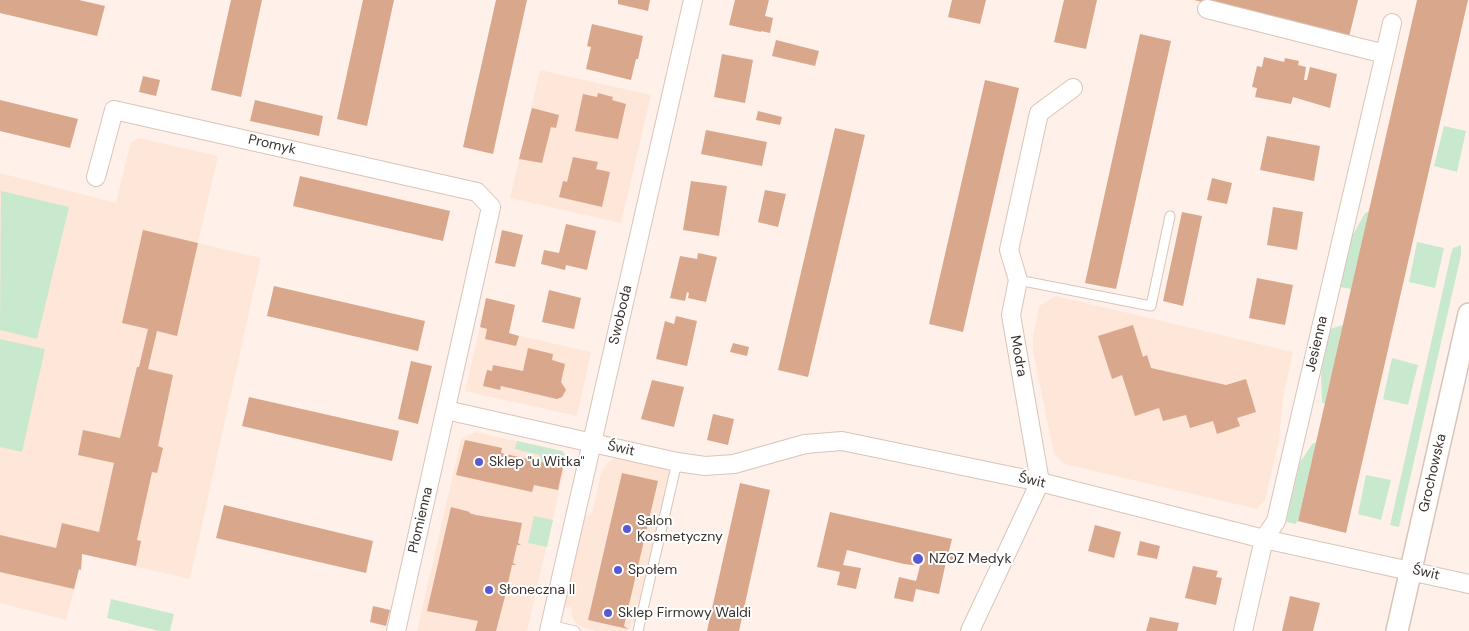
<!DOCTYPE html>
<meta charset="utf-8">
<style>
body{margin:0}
canvas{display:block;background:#fff1ea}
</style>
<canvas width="1469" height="631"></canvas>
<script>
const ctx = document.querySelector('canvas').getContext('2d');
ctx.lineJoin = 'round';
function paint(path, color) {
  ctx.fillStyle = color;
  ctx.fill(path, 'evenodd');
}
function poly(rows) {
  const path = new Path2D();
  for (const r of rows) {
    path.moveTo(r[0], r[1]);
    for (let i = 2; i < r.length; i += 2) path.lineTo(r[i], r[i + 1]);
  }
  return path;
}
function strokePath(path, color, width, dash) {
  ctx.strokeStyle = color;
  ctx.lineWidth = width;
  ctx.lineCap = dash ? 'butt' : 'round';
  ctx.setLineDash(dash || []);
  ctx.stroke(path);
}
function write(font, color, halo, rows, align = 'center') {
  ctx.font = font + ' "DM Sans",sans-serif';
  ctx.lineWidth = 4;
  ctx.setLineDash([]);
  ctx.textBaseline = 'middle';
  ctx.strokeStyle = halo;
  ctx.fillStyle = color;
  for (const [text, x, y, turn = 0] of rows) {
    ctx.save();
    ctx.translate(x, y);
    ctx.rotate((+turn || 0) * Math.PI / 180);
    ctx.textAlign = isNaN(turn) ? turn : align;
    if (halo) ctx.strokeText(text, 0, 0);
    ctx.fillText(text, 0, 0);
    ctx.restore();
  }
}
paint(poly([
 [540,70,651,95,621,223,510,198],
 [139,138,218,156,198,243,261,258,190,579,82,554,81,570,79,570,66,620,0,603,0,173,116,203,131,142],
 [1056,296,1293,352,1283,397,1279,441,1265,500,1257,509,1064,464,1054,454,1033,351,1033,338,1039,306],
 [480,327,591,352,577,416,465,391],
 [475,432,562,451,567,457,527,631,417,631,461,439],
 [614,458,623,458,670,468,635,620,628,631,595,631,577,625,572,617,571,607,563,608,584,517,592,514,601,473,606,464]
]), '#fee6d9');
paint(poly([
 [1444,126,1466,131,1457,172,1434,166],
 [1,191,69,207,37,339,0,330],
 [1369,211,1351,289,1340,287,1350,240,1365,213],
 [1417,242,1444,248,1435,288,1409,282],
 [1461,245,1461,255,1399,527,1390,525,1451,254,1453,248],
 [1343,325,1325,403,1322,403,1321,373,1330,329],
 [0,339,45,349,22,452,0,447],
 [1392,358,1418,365,1408,405,1383,399],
 [517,441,562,451,567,457,565,468,539,462,540,455,515,449],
 [1313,443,1316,443,1298,521,1295,524,1286,522,1300,462],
 [1366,475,1391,480,1381,520,1358,514],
 [534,516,553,520,547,547,528,543],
 [111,599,174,614,170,631,159,631,107,618]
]), '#c8e9ce');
paint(poly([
 [0,0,79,0,105,6,97,36,0,13],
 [231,0,262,0,241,97,211,90],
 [363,0,394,0,367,126,337,119],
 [496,0,527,0,493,154,463,147],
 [618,0,650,0,648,11,618,4],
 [735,0,769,0,765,16,773,18,770,33,761,31,761,32,729,25],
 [952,0,986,0,980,24,948,17],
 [1064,0,1097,0,1086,49,1054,42],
 [1194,0,1358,0,1349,37],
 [1417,0,1468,0,1346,533,1298,521],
 [592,24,643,36,638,59,636,59,631,80,586,69,591,47,587,46],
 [1140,34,1171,41,1116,289,1085,283],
 [776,40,819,51,815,66,772,56],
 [722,54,753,60,745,103,714,97],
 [1264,57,1284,62,1285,58,1299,61,1298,65,1306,67,1304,80,1307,80,1310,67,1337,74,1330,108,1293,97,1291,104,1255,97,1257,88,1252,87,1257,66,1262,67],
 [143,76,160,80,156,96,139,92],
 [985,80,1019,88,963,332,929,324],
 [598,93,613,97,612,100,626,104,618,139,575,131,583,94,597,97],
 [0,100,78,119,70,148,0,131],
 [255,100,323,116,319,136,250,121],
 [532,108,559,115,556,128,551,127,542,163,519,159],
 [758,111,782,117,780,125,756,120],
 [835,128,865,135,808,377,778,370],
 [706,130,767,142,762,166,701,154],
 [1267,136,1320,146,1314,181,1260,170],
 [573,157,598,162,596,169,610,172,602,207,559,197,563,181,567,182],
 [300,176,450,211,443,241,293,206],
 [1212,178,1232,183,1227,204,1207,200],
 [691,181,727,186,719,236,683,230],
 [765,190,786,194,778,227,758,222],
 [1273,207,1303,212,1297,250,1267,245],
 [1182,212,1202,216,1183,306,1163,301],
 [566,224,596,231,587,270,566,265,565,270,541,264,544,250,559,253],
 [143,230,198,243,177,336,157,331,148,369,173,375,158,446,163,448,157,473,152,472,137,540,141,541,136,566,82,554,81,570,79,569,74,589,0,572,0,535,56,548,62,523,99,532,114,463,78,455,83,430,120,438,137,367,139,367,148,329,122,323],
 [502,230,523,235,515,267,495,263],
 [698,253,717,257,706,302,688,298,689,293,687,292,685,301,670,298,680,256,697,259],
 [1257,278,1293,285,1285,325,1249,318],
 [274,286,425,321,418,351,267,316],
 [549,290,581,298,574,329,542,322],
 [486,298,515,305,509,333,519,336,516,346,485,339,487,329,480,327],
 [676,316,697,321,687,366,656,359,665,321,674,324],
 [1133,325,1143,357,1147,355,1151,368,1226,385,1246,379,1256,412,1237,418,1240,426,1217,434,1213,421,1190,428,1186,415,1163,421,1159,408,1135,416,1122,375,1112,379,1098,336],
 [733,343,749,347,747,356,730,352],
 [528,348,553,354,552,360,565,364,561,382,566,390,562,397,557,399,501,386,500,390,483,386,487,370,492,371,493,365,523,371],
 [411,361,432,366,418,424,398,419],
 [652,380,684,387,674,427,641,419],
 [249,397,399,431,392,461,242,426],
 [713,414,734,419,728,445,707,440],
 [465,440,502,448,501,453,563,467,558,490,534,485,532,492,456,475],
 [622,473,658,481,624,626,628,629,588,620],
 [740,483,770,490,739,631,707,631],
 [224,505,373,541,366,573,216,538],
 [451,507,470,512,469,513,476,515,522,523,518,543,521,545,517,545,513,563,516,565,512,565,508,583,512,585,508,585,496,631,475,631,478,621,427,611],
 [830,512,952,539,948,555,954,556,953,563,946,562,939,594,916,589,913,602,894,598,899,577,916,581,920,566,904,564,847,550,843,565,861,568,856,589,837,585,840,572,817,567],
 [1095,525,1121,532,1114,558,1088,551],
 [1140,541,1160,546,1157,559,1137,555],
 [1193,566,1218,571,1216,577,1222,578,1216,605,1185,598],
 [1290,596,1320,603,1313,631,1282,631],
 [373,606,390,610,386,626,370,622],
 [1150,617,1179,623,1177,631,1146,631]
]), '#d9a78b');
const service = poly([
 [1018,280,1151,306,1170,216],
 [550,625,575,631],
 [638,631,677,462]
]);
const minor = poly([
 [1207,9,1385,54,1276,521,1264,539,1243,631],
 [1385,54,1392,23],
 [96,177,114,110,477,192,491,207,396,631],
 [446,410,677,462,705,466,734,464,805,444,842,441,1040,482,1264,539,1469,584],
 [549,631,693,0],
 [970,631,1040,482,1011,315,1018,280,1009,250,1039,113,1073,88]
]);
const tertiary = poly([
 [1397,631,1469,314]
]);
strokePath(service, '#d9c4b8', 11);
strokePath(minor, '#d9c4b8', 20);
strokePath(tertiary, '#d9c4b8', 24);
strokePath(service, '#fff', 9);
strokePath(minor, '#fff', 18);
strokePath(tertiary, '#fff', 21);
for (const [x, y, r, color] of [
 [479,462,5,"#5a59d1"],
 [627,529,5,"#5a59d1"],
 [918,559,6,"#5a59d1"],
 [618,570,5,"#5a59d1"],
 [489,590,5,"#5a59d1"],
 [608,613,5,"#5a59d1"]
]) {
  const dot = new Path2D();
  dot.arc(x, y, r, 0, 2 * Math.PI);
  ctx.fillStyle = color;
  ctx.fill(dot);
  strokePath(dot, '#fff', 2);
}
write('14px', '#39312c', '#fff', [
 ["Promyk",272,145,13],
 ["Swoboda",621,315,-77],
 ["Jesienna",1317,344,-77],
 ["Modra",1018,356,80],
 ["Świt",621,449,13],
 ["Grochowska",1433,473,-77],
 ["Świt",1032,481,13],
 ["Płomienna",421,520,-77],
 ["Świt",1426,573,13]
]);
write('14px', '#39312c', '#fff', [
 ["Sklep \"u Witka\"",489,462],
 ["Salon",637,521],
 ["Kosmetyczny",637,537],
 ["NZOZ Medyk",929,559],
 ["Społem",628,570],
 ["Słoneczna II",499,590],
 ["Sklep Firmowy Waldi",618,613]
], 'left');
</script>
